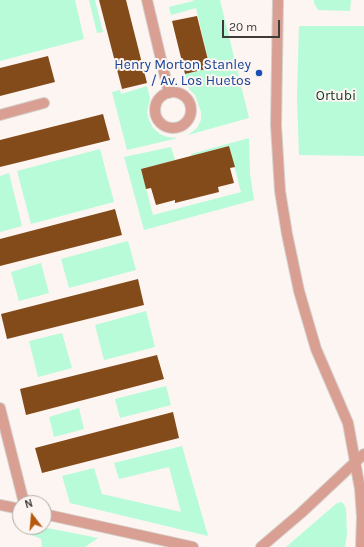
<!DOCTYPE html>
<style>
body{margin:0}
#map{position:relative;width:364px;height:547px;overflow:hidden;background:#fcf5f1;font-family:Karla,sans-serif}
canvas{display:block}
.north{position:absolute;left:12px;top:495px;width:40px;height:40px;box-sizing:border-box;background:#fcf5f1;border:1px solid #b0aba8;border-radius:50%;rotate:344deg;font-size:11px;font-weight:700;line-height:16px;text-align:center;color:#3e3b3a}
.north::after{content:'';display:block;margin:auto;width:14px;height:18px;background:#b7580f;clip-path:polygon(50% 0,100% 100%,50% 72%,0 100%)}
.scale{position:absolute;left:222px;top:20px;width:58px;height:18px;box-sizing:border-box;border:2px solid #3e3b3a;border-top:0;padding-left:5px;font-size:12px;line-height:14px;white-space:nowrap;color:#3e3b3a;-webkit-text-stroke:3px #fcf5f1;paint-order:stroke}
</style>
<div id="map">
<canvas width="364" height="547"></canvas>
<div class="north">N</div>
<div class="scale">20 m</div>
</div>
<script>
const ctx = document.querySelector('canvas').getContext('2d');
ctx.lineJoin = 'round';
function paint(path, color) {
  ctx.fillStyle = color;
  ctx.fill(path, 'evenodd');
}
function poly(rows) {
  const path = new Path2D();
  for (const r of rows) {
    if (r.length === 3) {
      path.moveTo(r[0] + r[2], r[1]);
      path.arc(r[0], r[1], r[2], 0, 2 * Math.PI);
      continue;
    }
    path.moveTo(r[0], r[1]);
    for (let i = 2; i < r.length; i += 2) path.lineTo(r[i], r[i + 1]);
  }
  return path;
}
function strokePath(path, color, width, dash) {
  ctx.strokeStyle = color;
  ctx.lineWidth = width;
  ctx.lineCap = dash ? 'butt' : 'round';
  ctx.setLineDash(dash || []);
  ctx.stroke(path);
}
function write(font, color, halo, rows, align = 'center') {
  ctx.font = font + ' Karla,sans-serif';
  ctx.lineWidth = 4;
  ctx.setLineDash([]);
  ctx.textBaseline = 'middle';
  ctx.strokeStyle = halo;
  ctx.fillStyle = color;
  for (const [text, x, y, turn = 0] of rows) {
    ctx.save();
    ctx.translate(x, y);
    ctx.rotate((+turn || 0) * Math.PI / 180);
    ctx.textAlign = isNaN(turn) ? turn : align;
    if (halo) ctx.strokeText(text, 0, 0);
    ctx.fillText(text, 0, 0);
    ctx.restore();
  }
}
paint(poly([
 [0,0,75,0,84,39,0,61],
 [89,0,95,0,103,32,97,33],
 [193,0,220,0,249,118,188,135,197,128,201,120,201,112,195,95,189,89,185,74,210,68,196,8,171,15,169,7,193,1],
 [314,0,351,0,350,11,318,10,314,3],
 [299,26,364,26,364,156,299,155,297,98],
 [147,86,150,98,147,112,149,120,153,128,160,134,167,137,178,138,127,150,112,92,120,90,121,94],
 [249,138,250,173,254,200,144,230,124,157,171,147,175,160,141,169,153,215,241,192,229,146,191,156,191,154],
 [100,149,114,202,31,224,17,171],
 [9,173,22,226,0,232,0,176],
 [128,241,136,270,69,288,61,259],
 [41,263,49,293,19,301,11,272],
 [146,311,155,347,104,360,95,325],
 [62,333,72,368,38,377,29,341],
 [166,386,171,405,120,418,115,399],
 [79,408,84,429,54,437,49,417],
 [182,446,208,536,70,503,62,476,94,468,102,494,181,512,169,467,119,479,114,463],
 [342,502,346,508,347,535,345,547,286,547,337,503],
 [25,527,42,527,98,538,85,547,42,547,41,539,27,533]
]), '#b7fbd9');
paint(poly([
 [99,0,126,0,147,83,122,89],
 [197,16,210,68,185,74,172,21],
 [48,56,55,82,0,96,0,68],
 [103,114,110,140,0,167,0,140],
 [229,146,235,167,230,168,234,183,218,187,219,192,175,203,175,200,156,205,151,188,146,189,141,169],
 [115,209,122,235,0,266,0,239],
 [138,279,144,305,7,339,1,314],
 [157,355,164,379,26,415,20,389],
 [173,412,179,438,42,473,35,448]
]), '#844b1a');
const minor = poly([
 [147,0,169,93],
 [278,0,276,125,280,191,287,234,299,291,316,349,348,423,360,489,362,517,361,547],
 [173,110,18],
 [0,115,44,103],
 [0,408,24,503],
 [0,505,20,509],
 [44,514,193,547],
 [261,547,301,513,364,454]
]);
strokePath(minor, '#d6d0cc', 12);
strokePath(minor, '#d89f92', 10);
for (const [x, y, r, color] of [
 [259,73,4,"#1a4fb4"]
]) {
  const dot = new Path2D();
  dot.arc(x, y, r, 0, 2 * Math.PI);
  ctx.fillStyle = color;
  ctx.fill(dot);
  strokePath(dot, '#fcf5f1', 1.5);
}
write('14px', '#164399', '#fcf5f1', [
 ["Henry Morton Stanley",251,65],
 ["/ Av. Los Huetos",251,81]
], 'right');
write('14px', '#103526', '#fcf5f1', [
 ["Ortubi",336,96]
]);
</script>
